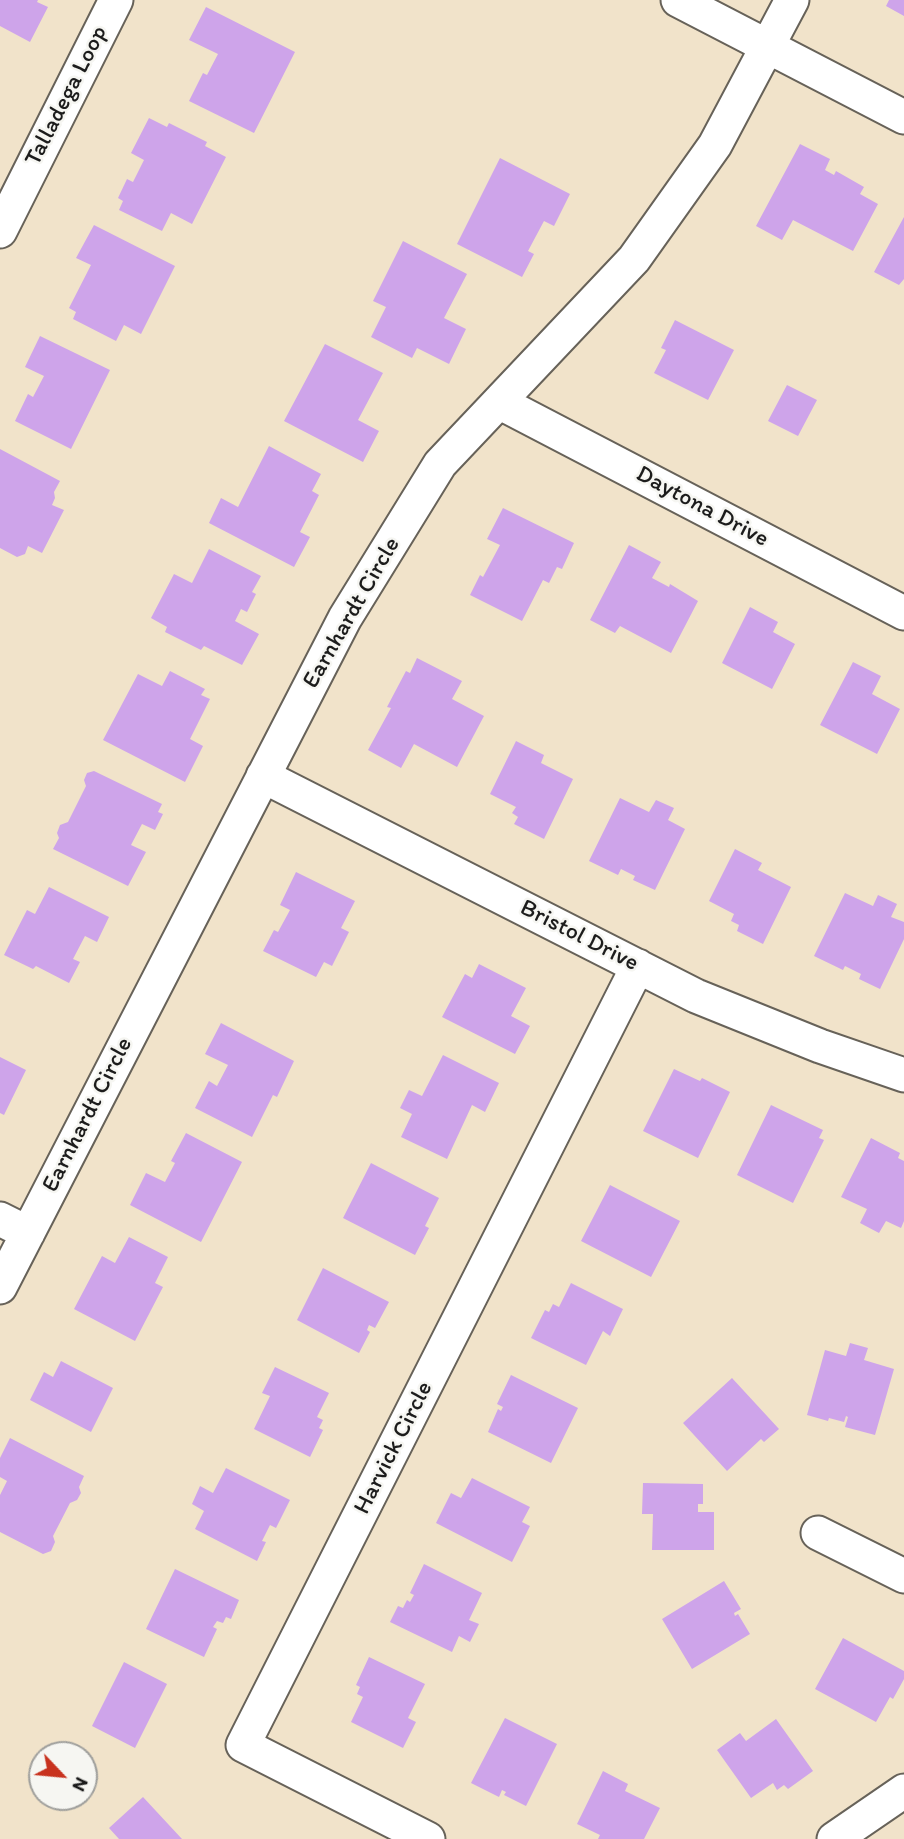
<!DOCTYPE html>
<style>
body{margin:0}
#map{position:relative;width:904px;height:1839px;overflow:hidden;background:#f1e3ca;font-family:Itim,sans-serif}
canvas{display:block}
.north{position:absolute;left:28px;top:1741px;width:70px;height:70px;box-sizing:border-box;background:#f6f6f2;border:2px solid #9f9f9c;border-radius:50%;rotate:116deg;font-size:19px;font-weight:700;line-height:28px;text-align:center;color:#1c1c1c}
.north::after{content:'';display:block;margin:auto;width:24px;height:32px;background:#c8321e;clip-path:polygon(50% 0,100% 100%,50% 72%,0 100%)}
</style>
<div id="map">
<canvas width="904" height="1839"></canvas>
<div class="north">N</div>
</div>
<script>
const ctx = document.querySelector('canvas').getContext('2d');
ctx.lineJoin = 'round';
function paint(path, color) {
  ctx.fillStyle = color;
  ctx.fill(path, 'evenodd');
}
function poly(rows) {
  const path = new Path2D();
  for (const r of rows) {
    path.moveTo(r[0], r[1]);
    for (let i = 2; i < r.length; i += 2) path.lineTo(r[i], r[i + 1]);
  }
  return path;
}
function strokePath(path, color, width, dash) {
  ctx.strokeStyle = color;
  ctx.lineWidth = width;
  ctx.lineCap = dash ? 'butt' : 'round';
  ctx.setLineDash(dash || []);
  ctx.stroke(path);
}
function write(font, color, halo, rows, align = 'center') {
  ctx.font = font + ' Itim,sans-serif';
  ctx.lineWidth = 5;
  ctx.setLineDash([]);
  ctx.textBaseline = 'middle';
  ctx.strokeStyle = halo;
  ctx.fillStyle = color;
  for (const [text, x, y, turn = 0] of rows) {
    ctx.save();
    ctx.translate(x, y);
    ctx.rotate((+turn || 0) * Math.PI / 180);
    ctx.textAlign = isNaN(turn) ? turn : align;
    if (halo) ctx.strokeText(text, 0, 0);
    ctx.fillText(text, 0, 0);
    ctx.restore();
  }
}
paint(poly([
 [0,0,38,0,37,2,48,7,30,42,0,26],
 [889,0,904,0,904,16,886,6],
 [206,7,295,52,254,133,189,101,203,73,207,75,218,54,189,40],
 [149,118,167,127,169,123,207,142,205,146,226,157,192,224,171,213,162,231,119,210,123,201,118,198,127,179,133,182,144,160,131,153],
 [800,144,830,159,825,170,834,175,836,171,864,187,860,194,878,204,853,251,793,220,782,240,756,226],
 [500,158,570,194,554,226,544,221,528,251,534,254,522,277,457,244],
 [904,217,904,279,899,285,874,272],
 [94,225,175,266,141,334,124,325,116,341,73,319,76,312,69,308,91,265,76,258],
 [403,241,467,274,444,318,466,329,449,364,417,348,412,358,371,337,386,307,373,301],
 [675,320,734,350,708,400,654,373,666,350,661,348],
 [40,336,110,370,71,449,15,421,28,394,33,397,44,376,25,367],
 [325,344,383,373,358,420,379,431,363,462,284,421],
 [787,385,817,400,798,436,768,421],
 [269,446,321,474,312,491,319,495,300,532,310,537,294,567,209,523,221,498,238,507],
 [0,449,60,481,54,492,55,498,52,505,64,510,42,553,28,546,25,554,17,557,0,548],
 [503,508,574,543,562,569,557,567,549,583,543,580,522,621,470,595,480,575,483,577,500,545,487,539],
 [629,545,661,562,652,578,669,587,670,584,698,601,671,653,620,626,615,633,590,620],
 [209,549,261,576,252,592,256,594,247,612,241,609,235,621,259,634,242,665,204,646,201,650,165,632,167,627,151,618,174,574,192,583],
 [750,607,778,622,773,632,795,644,772,689,722,663],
 [417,658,462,681,452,699,484,716,457,767,414,744,401,768,368,750,391,708,387,707,406,671,410,673],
 [853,662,881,676,872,694,900,709,877,754,820,725],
 [170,671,205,689,201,695,210,699,190,739,203,746,185,782,103,740,138,674,162,686],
 [516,741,544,755,541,763,573,779,544,839,514,824,518,817,512,813,516,807,490,794],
 [94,771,162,804,158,812,163,814,155,830,142,824,131,845,146,852,128,886,53,849,59,838,57,833,60,825,68,822,86,786,84,780,87,773],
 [620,798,649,812,656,800,674,808,668,820,685,829,655,890,633,880,635,876,621,869,618,875,589,861],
 [735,849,762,863,758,870,791,887,763,944,737,931,739,925,731,921,734,914,709,901],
 [296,872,355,901,341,928,349,932,332,966,324,962,316,977,263,951,274,930,278,932,290,910,280,905],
 [49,887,109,917,97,942,85,936,73,959,80,962,69,983,36,966,33,969,4,955,27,910,35,914],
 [845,893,873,906,878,895,897,904,891,917,904,922,904,939,880,989,859,979,861,974,845,966,843,970,814,956],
 [479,964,526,988,511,1016,530,1026,515,1054,442,1017,465,974,472,978],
 [221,1023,294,1061,277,1097,273,1095,252,1137,195,1108,209,1081,217,1086,228,1065,205,1054],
 [443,1055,499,1083,485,1112,472,1105,447,1159,401,1137,412,1114,400,1108,409,1090,422,1096],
 [0,1057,26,1070,4,1115,0,1113],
 [674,1069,700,1081,702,1078,730,1092,698,1158,643,1131],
 [771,1105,823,1130,819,1138,824,1140,793,1203,737,1175],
 [186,1133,242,1162,201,1242,130,1205,146,1173,165,1182,175,1163,171,1161],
 [871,1138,900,1153,898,1158,904,1161,904,1221,901,1228,886,1221,879,1233,860,1223,867,1209,841,1197],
 [371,1163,439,1198,425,1226,429,1228,415,1255,343,1218],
 [610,1185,680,1221,651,1277,581,1241],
 [129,1237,168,1257,155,1283,163,1287,135,1341,74,1309,102,1256,115,1263],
 [323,1268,389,1302,375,1328,369,1325,367,1330,370,1332,359,1353,297,1320],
 [571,1283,623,1309,610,1336,603,1331,586,1365,531,1338,545,1310,549,1312,553,1304,559,1307],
 [850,1343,868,1348,864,1360,894,1369,875,1435,845,1427,848,1417,846,1416,844,1422,829,1418,828,1421,807,1415,825,1350,846,1356],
 [61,1361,113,1388,91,1432,30,1400,44,1372,53,1377],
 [275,1367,329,1393,317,1417,323,1420,319,1428,323,1430,310,1457,254,1429,270,1396,262,1393],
 [511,1375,578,1408,551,1463,488,1432,498,1409,501,1411,503,1407,497,1404],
 [732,1378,779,1429,764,1442,761,1439,727,1471,683,1423],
 [10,1438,84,1476,79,1487,81,1493,77,1500,70,1503,53,1536,55,1542,51,1551,43,1554,0,1532,0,1495,7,1481,0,1477,0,1458],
 [226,1468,290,1500,276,1528,270,1525,262,1541,266,1542,257,1561,195,1529,204,1511,192,1504,200,1486,213,1493],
 [472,1478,530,1507,522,1522,530,1526,512,1562,436,1523,451,1493,461,1498],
 [643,1483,703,1484,703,1504,698,1504,698,1512,714,1512,714,1550,652,1550,653,1514,642,1514],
 [424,1564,482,1593,469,1620,479,1624,470,1642,459,1636,452,1652,390,1622,398,1606,403,1608,407,1600,410,1602,414,1595,410,1593],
 [175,1569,239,1600,231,1619,226,1617,223,1623,217,1621,213,1627,217,1629,204,1657,146,1629],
 [724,1581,741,1609,734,1613,735,1616,738,1614,750,1634,692,1669,662,1619],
 [843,1638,904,1671,904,1679,893,1699,890,1697,876,1722,815,1689],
 [369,1657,425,1684,408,1718,416,1722,403,1748,351,1722,363,1697,357,1694,360,1687,356,1685],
 [124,1662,167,1684,135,1748,92,1726],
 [505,1718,557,1744,526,1806,504,1795,506,1792,502,1790,499,1797,471,1783],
 [776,1719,813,1771,788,1789,784,1785,777,1790,773,1783,751,1798,717,1750,740,1733,746,1741],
 [603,1771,628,1784,625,1791,660,1808,644,1839,598,1839,600,1835,577,1824],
 [143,1797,182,1839,119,1839,109,1828]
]), '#cea4ea');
const street = poly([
 [678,0,904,117],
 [0,231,116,0],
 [499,402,904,613],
 [263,776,696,996,820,1046,904,1075],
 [0,1219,28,1233],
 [0,1287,345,618,440,464,634,259,715,145,792,0],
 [818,1533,904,1576],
 [428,1839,243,1745,638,966],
 [834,1839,904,1791]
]);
strokePath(street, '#676259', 37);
strokePath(street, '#fff', 33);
write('24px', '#1c1c1c', '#f6f6f2', [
 ["Talladega Loop",67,96,-63],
 ["Daytona Drive",702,507,28],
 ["Earnhardt Circle",352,613,-60],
 ["Bristol Drive",579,936,27],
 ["Earnhardt Circle",88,1115,-63],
 ["Harvick Circle",394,1448,-63]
]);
</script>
